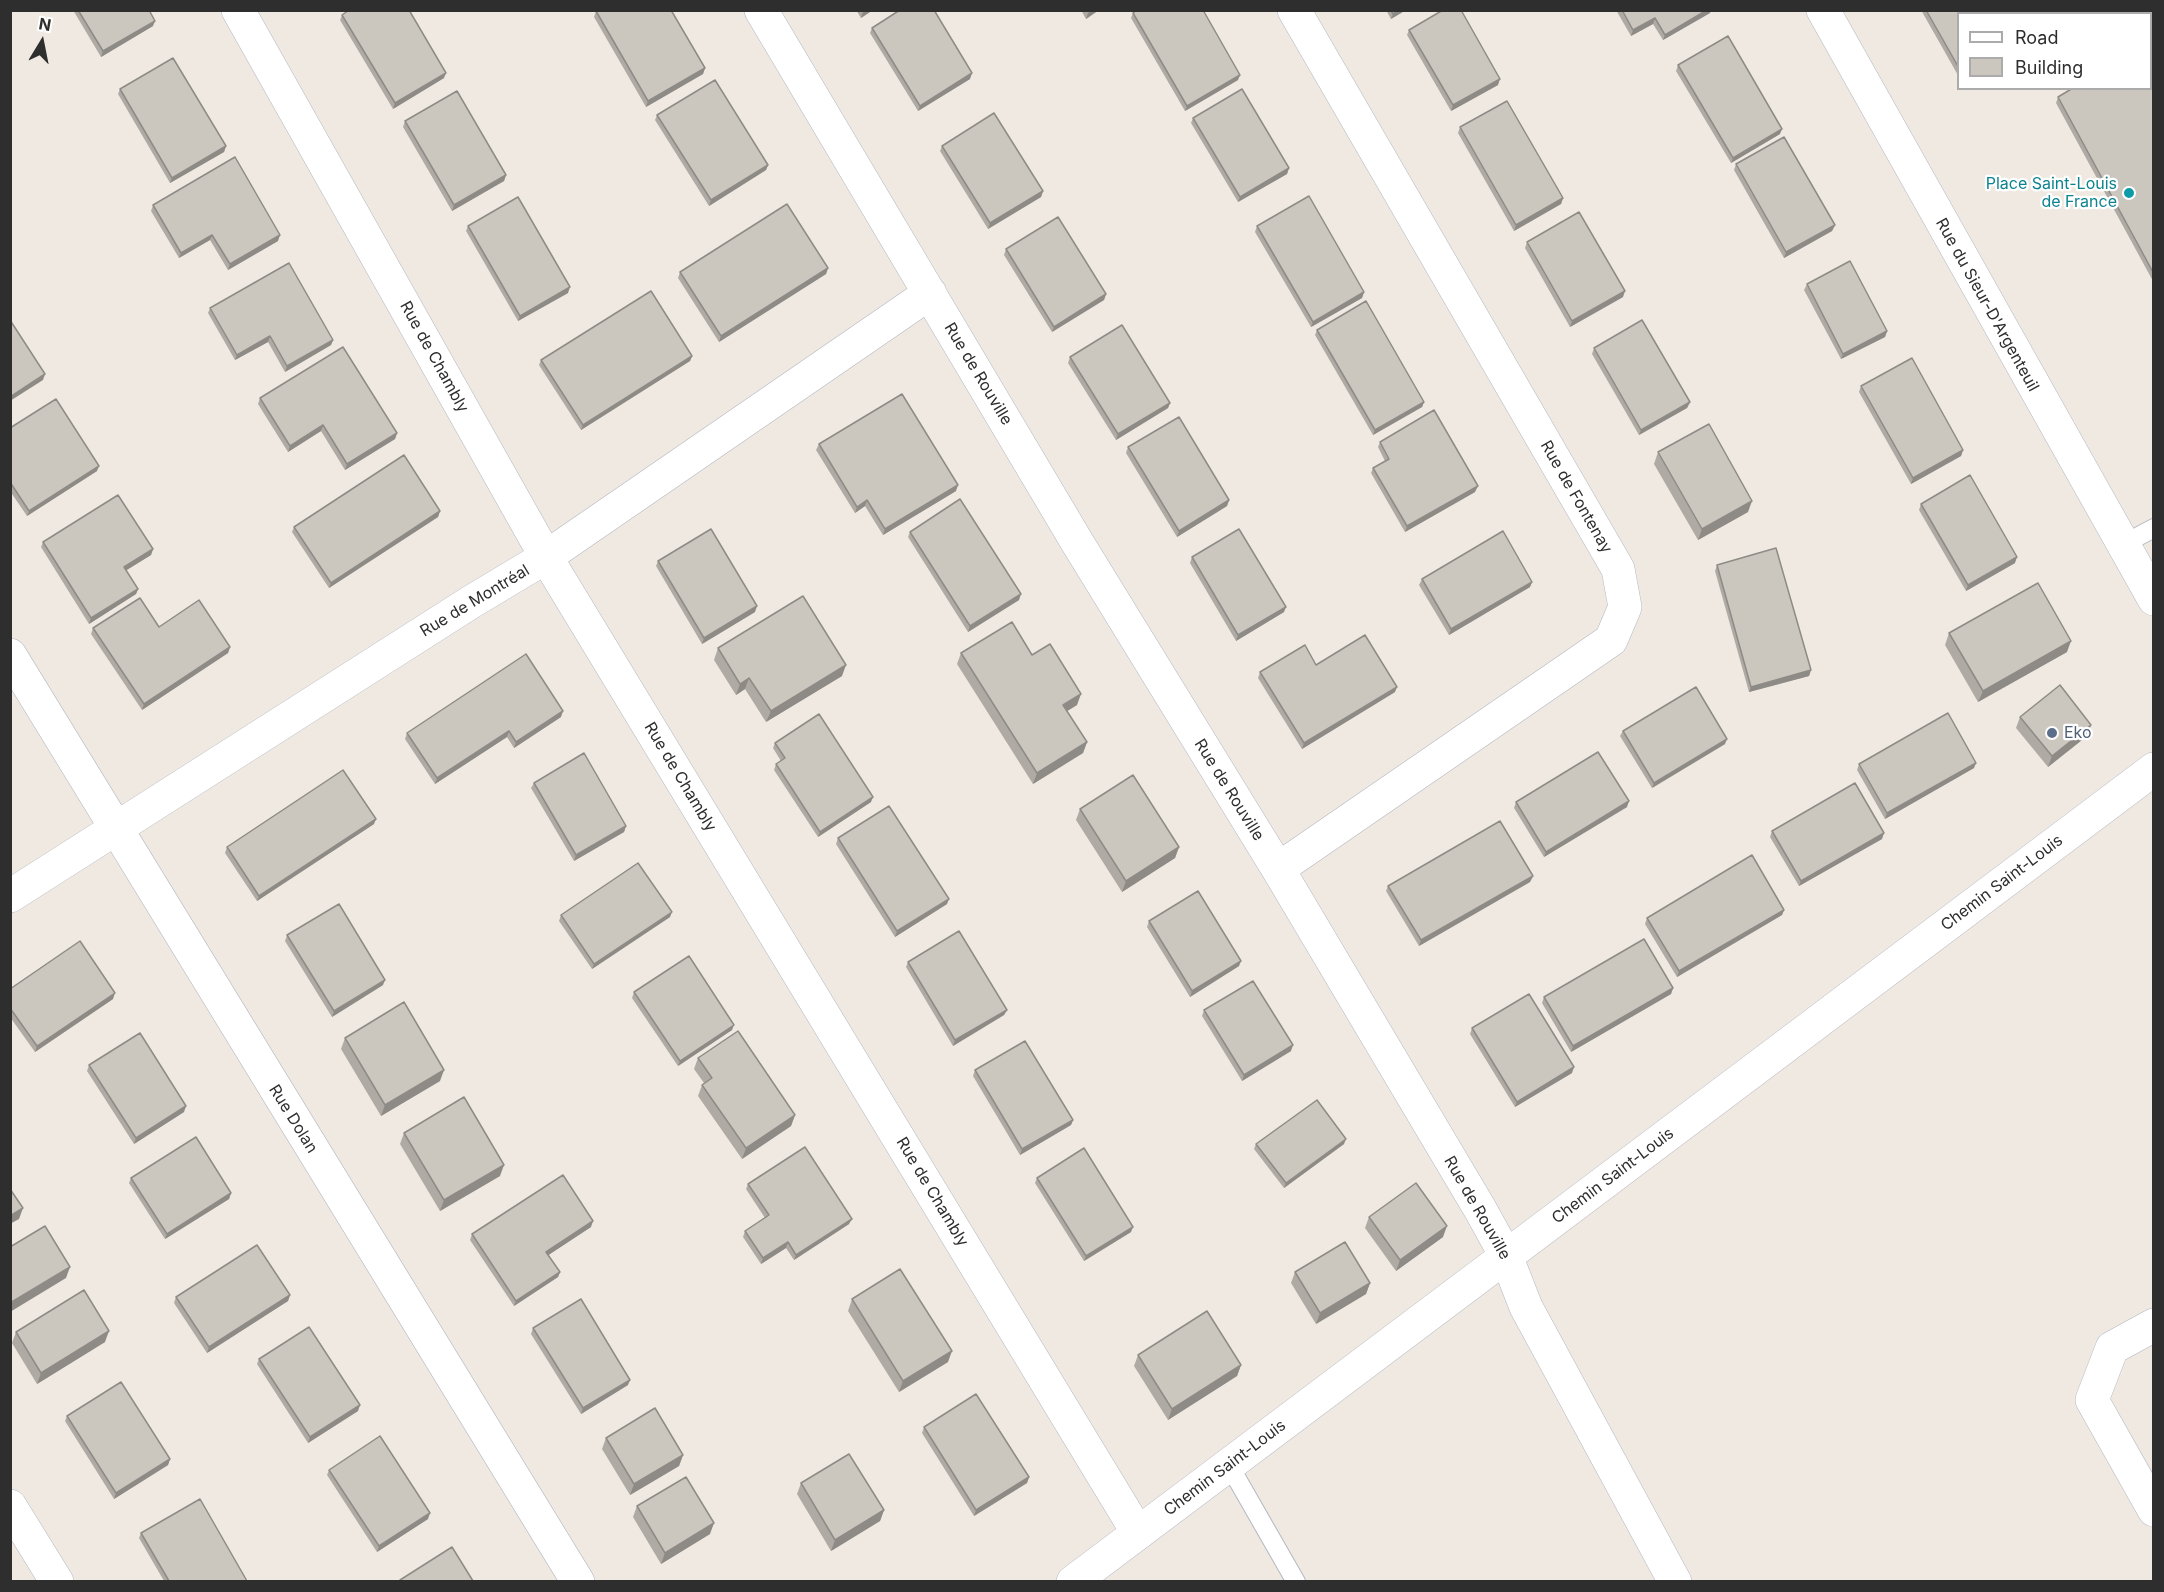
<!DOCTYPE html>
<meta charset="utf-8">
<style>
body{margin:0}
#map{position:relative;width:2164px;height:1592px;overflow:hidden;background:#efe9e1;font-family:Inter,sans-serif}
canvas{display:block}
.frame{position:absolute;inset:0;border:12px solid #2e2e2e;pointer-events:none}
.legend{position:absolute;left:1957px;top:12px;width:195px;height:78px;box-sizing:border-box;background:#fff;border:2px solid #ababab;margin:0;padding:8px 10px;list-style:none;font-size:18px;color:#2e2e2e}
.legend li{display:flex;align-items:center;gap:12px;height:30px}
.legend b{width:30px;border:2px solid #ababab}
.north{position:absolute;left:12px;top:12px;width:60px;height:60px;-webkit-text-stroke:4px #fff;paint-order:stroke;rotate:10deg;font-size:16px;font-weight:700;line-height:24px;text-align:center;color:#2e2e2e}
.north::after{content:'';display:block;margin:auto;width:21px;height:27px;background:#2e2e2e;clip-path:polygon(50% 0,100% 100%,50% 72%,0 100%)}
</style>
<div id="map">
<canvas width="2164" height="1592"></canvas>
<div class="frame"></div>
<ul class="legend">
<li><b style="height:8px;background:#fff"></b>Road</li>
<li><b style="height:16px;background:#cbc7bf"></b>Building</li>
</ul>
<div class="north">N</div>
</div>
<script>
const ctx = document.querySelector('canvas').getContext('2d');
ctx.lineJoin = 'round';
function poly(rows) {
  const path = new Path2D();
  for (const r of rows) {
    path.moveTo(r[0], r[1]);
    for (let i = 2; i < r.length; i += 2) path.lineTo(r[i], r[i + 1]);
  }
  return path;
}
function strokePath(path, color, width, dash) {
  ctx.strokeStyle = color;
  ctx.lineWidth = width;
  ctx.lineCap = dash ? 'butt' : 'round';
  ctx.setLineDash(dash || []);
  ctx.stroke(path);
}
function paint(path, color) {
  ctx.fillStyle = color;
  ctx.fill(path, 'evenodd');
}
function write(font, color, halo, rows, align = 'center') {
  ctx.font = font + ' Inter,sans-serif';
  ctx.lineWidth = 4.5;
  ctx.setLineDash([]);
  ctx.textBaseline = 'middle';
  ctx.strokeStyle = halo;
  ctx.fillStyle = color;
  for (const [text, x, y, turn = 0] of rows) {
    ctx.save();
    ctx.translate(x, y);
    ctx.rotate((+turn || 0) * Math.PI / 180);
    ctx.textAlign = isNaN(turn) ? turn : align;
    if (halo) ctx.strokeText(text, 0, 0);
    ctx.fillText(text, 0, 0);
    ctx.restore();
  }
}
const lane = poly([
 [2122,545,2154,528],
 [1229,1465,1296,1582]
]);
const street = poly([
 [238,10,546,557,1138,1533],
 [761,10,1077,542,1278,869,1480,1209,1506,1256,1526,1307,1675,1582],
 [1823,10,2154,599],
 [10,655,578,1582],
 [1278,869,1611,640,1625,607,1618,569,1294,10],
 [10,896,471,602,546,557,930,293],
 [2154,1325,2112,1348,2092,1400,2154,1510]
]);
const secondary = poly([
 [10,1506,57,1582],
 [1073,1582,2154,769]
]);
strokePath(lane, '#b4b7c1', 20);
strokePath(street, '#b4b7c1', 34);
strokePath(secondary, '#b4b7c1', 34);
strokePath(lane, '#fff', 18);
strokePath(street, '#fff', 33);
strokePath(secondary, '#fff', 33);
paint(poly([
 [73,10,149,10,153,26,101,57],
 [856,10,873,10,861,18],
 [1081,10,1099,10,1086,19],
 [1386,10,1406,10,1391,19],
 [1616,10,1711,10,1710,13,1663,40,1653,24,1631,36],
 [1921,10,1992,10,1959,14,1959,77],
 [596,11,705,68,703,74,646,107,594,17],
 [1133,13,1238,80,1185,111,1131,18],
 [342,15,444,78,393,109,340,20],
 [872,28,970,79,918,111,870,33],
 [1409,30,1498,85,1451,111,1407,35],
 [2154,45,2154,283,2056,103,2058,97],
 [1678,65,1780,134,1731,163,1676,71],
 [120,89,226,146,224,152,170,183,118,94],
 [657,115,768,165,766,170,709,206,655,120],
 [1193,118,1289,168,1287,174,1238,202,1191,123],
 [405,121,506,175,504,181,452,211,403,127],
 [1460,127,1563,198,1561,204,1514,231,1458,133],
 [942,146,1043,191,1041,197,988,229,940,151],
 [1736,164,1835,225,1832,231,1784,258,1734,170],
 [153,205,278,241,228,270,210,240,179,258,151,211],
 [468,226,568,293,518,321,466,231],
 [1257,226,1364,292,1362,298,1311,327,1255,232],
 [1527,242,1623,297,1570,327,1525,248],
 [1006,249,1106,294,1104,300,1052,332,1004,255],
 [828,268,826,274,719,342,678,278,680,272],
 [1807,284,1887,331,1885,337,1841,359,1804,290],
 [210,308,333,340,331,345,285,372,268,342,235,360,208,313],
 [1317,330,1424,402,1422,407,1373,435,1315,335],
 [1594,348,1690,402,1687,408,1639,435,1592,354],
 [692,356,690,361,581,430,539,365,541,360],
 [1070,357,1170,403,1168,408,1116,440,1068,363],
 [1861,386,1963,450,1961,456,1911,484,1859,392],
 [260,398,397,433,395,439,345,470,321,431,288,452,258,404],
 [10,428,97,471,27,516,10,491],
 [1380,442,1475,492,1405,532,1371,473,1373,468,1385,461,1378,447],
 [819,444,956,491,883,535,865,506,855,513,816,450],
 [1128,447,1229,500,1227,506,1177,537,1126,453],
 [1658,452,1748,512,1698,540,1654,464],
 [1921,504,2015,563,1966,591,1919,510],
 [440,511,438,517,329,588,292,532,294,527],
 [910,532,1019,600,968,632,908,537],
 [43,542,153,549,151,555,126,570,138,589,136,594,89,624,41,547],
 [1192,557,1284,612,1236,641,1190,563],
 [658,561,755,612,702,644,656,566],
 [1717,565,1811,670,1809,676,1749,692,1715,571],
 [1422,579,1532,582,1530,587,1449,635,1419,585],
 [159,627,230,647,228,653,142,710,91,634,93,628],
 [1949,633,2067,652,1978,702,1945,645],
 [718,648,842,676,766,722,745,689,736,695,714,660],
 [961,653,1032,655,1077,705,1067,711,1087,742,1083,753,1033,784,957,664],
 [1316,665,1395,692,1302,749,1258,678,1260,672],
 [561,717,514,748,507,737,435,784,405,739,407,733],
 [2020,717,2091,725,2087,736,2048,767,2016,728],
 [1623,731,1725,744,1652,788,1620,736],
 [775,743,871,802,818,837,774,770,776,764,781,761,773,748],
 [1859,764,1974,768,1885,819,1857,770],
 [534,783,626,826,624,832,574,861,531,788],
 [1516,802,1627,807,1544,857,1514,808],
 [1080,809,1179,847,1175,858,1122,892,1076,820],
 [374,824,257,901,225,853,227,847],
 [1772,831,1882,839,1799,886,1770,837],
 [838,838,947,904,895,937,836,844],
 [1533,876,1530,882,1419,946,1386,891,1388,886],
 [1784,910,1782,915,1677,977,1645,924,1647,918],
 [561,915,670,917,592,969,559,921],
 [1149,921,1239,966,1190,997,1147,927],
 [287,935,383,985,332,1017,285,941],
 [908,962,1007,1010,1004,1015,953,1046,906,967],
 [1673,988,1671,994,1571,1052,1542,1003,1544,997],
 [10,989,113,999,35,1052,10,1017],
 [634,992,732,1030,678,1066,632,998],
 [1204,1010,1291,1051,1242,1081,1202,1016],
 [1472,1028,1572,1073,1515,1107,1470,1034],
 [345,1038,440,1081,381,1116,341,1049],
 [698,1058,795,1115,791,1126,742,1159,698,1096,702,1085,704,1083,694,1069],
 [89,1065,184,1112,134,1144,87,1071],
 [975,1070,1073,1120,1071,1125,1020,1155,973,1076],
 [404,1133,500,1176,440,1211,400,1144],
 [1256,1144,1344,1144,1284,1188,1254,1149],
 [131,1178,231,1193,229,1199,165,1239,129,1183],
 [1037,1178,1131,1232,1084,1261,1035,1183],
 [748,1184,849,1224,794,1260,786,1248,761,1264,743,1237,745,1231,765,1218,746,1189],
 [1369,1217,1443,1237,1396,1271,1365,1228],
 [591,1227,548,1255,560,1272,558,1277,514,1306,470,1240,472,1234],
 [1295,1272,1370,1283,1366,1294,1316,1324,1291,1283],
 [290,1295,288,1301,207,1353,174,1303,176,1297],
 [852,1299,948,1362,899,1392,848,1311],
 [533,1328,628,1385,581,1414,531,1334],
 [16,1332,105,1342,37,1384,12,1343],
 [1138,1355,1241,1365,1237,1376,1168,1420,1134,1366],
 [259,1359,358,1411,308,1443,257,1364],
 [67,1416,170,1459,168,1465,114,1499,65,1421],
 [924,1427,1029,1477,1027,1483,974,1516,922,1433],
 [606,1438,683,1455,679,1466,630,1495,602,1449],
 [329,1470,428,1519,377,1552,327,1475],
 [801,1483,884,1510,880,1521,831,1551,797,1494],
 [637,1506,710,1534,661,1564,633,1517],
 [141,1533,247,1581,164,1581,139,1538]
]), '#afaba4');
paint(poly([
 [866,10,873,10,861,18,863,12],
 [1092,10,1099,10,1086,19,1088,13],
 [1398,10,1406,10,1391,19,1393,14],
 [1707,10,1711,10,1710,13,1663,40,1665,35],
 [1655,18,1653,24,1631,36,1633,30],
 [155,21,153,26,101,57,103,51],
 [705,68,703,74,646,107,648,101],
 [446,73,444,78,393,109,395,103],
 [972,73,970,79,918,111,920,106],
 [1240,75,1238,80,1185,111,1187,106],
 [1500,79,1498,85,1451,111,1453,105],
 [1782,129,1780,134,1731,163,1733,158],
 [226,146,224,152,170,183,172,178],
 [768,165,766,170,709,206,711,200],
 [1289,168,1287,174,1238,202,1240,197],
 [506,175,504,181,452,211,454,205],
 [1043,191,1041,197,988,229,990,223],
 [1563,198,1561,204,1514,231,1516,225],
 [1835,225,1832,231,1784,258,1786,252],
 [212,235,210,240,179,258,181,253],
 [280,235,278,241,228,270,230,264],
 [828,268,826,274,719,342,721,336],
 [570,287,568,293,518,321,520,316],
 [1625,291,1623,297,1570,327,1572,321],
 [1364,292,1362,298,1311,327,1313,322],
 [1106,294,1104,300,1052,332,1054,327],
 [1887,331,1885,337,1841,359,1843,354],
 [270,336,268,342,235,360,237,355],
 [333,340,331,345,285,372,287,366],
 [692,356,690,361,581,430,583,425],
 [45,374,43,380,10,401,10,397],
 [1424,402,1422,407,1373,435,1375,430],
 [1690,402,1687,408,1639,435,1641,430],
 [1170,403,1168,408,1116,440,1118,434],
 [323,425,321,431,288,452,290,446],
 [397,433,395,439,345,470,347,464],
 [1963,450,1961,456,1911,484,1913,478],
 [99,466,97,471,27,516,29,511],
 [958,485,956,491,883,535,885,529],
 [1478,486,1475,492,1405,532,1407,526],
 [867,500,865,506,855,513,857,507],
 [1229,500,1227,506,1177,537,1179,531],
 [1752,501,1748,512,1698,540,1702,529],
 [440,511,438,517,329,588,331,583],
 [153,549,151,555,122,573,124,567],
 [2017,557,2015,563,1966,591,1968,585],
 [1532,582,1530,587,1449,635,1451,629],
 [138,589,136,594,89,624,91,618],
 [1021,594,1019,600,968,632,970,626],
 [757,606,755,612,702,644,704,638],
 [1286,607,1284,612,1236,641,1238,635],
 [2071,641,2067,652,1978,702,1983,691],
 [230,647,228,653,142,710,144,704],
 [846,665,842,676,766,722,771,711],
 [1811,670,1809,676,1749,692,1751,687],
 [749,678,745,689,736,695,740,684],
 [1397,687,1395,692,1302,749,1304,743],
 [1081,694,1077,705,1059,716,1063,705],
 [563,711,561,717,514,748,516,742],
 [2091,725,2087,736,2048,767,2052,756],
 [509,731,507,737,435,784,437,778],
 [1727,739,1725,744,1652,788,1654,783],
 [1087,742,1083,753,1033,784,1037,773],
 [1976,763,1974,768,1885,819,1887,813],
 [873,797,871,802,818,837,820,832],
 [1629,801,1627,807,1544,857,1546,852],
 [376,819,374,824,257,901,259,896],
 [626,826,624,832,574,861,576,855],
 [1884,833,1882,839,1799,886,1801,881],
 [1179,847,1175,858,1122,892,1126,881],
 [1533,876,1530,882,1419,946,1421,940],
 [949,899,947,904,895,937,897,931],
 [1784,910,1782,915,1677,977,1679,971],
 [672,912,670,917,592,969,594,964],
 [1241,961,1239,966,1190,997,1192,991],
 [385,980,383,985,332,1017,334,1011],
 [1673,988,1671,994,1571,1052,1573,1046],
 [115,993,113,999,35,1052,37,1046],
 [1007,1010,1004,1015,953,1046,955,1040],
 [734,1025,732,1030,678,1066,680,1061],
 [1293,1045,1291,1051,1242,1081,1244,1075],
 [1574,1067,1572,1073,1515,1107,1517,1102],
 [444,1070,440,1081,381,1116,385,1105],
 [186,1106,184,1112,134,1144,136,1138],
 [795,1115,791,1126,742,1159,746,1148],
 [1073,1120,1071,1125,1020,1155,1022,1149],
 [1346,1139,1344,1144,1284,1188,1286,1183],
 [504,1165,500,1176,440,1211,444,1200],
 [231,1193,229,1199,165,1239,167,1234],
 [23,1208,19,1219,10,1224,10,1216],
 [852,1219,849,1224,794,1260,796,1255],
 [593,1221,591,1227,544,1258,546,1252],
 [1447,1226,1443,1237,1396,1271,1400,1260],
 [1133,1227,1131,1232,1084,1261,1086,1256],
 [788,1242,786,1248,761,1264,763,1258],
 [70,1267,66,1278,10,1312,10,1303],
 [560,1272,558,1277,514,1306,516,1301],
 [1370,1283,1366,1294,1316,1324,1320,1313],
 [290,1295,288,1301,207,1353,209,1347],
 [109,1331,105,1342,37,1384,41,1373],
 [952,1351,948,1362,899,1392,903,1381],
 [1241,1365,1237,1376,1168,1420,1172,1409],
 [630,1380,628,1385,581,1414,583,1408],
 [360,1405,358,1411,308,1443,310,1437],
 [683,1455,679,1466,630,1495,634,1484],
 [170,1459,168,1465,114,1499,116,1493],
 [1029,1477,1027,1483,974,1516,976,1510],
 [884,1510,880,1521,831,1551,835,1540],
 [430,1513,428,1519,377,1552,379,1546],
 [714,1523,710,1534,661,1564,665,1553]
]), '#8e8b86');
const building = poly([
 [78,10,149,10,155,21,103,51,78,10],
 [349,10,409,10,446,73,395,103,342,15,349,10],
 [597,10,671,10,705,68,648,101,596,11,597,10],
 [900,10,934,10,972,73,920,106,872,28,900,10],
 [1137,10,1203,10,1240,75,1187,106,1133,13,1137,10],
 [1391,10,1398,10,1393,14,1391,10],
 [1443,10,1461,10,1500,79,1453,105,1409,30,1443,10],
 [1622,10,1707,10,1665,35,1655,18,1633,30,1622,10],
 [1926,10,1992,10,1994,14,1959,14,1959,68,1926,10],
 [1728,36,1782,129,1733,158,1678,65,1728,36],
 [2154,45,2154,274,2058,97,2073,88,2151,88,2151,47,2154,45],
 [173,58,226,146,172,178,120,89,173,58],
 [715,80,768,165,711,200,657,115,715,80],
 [1242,89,1289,168,1240,197,1193,118,1242,89],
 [457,91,506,175,454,205,405,121,457,91],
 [1507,101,1563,198,1516,225,1460,127,1507,101],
 [994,113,1043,191,990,223,942,146,994,113],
 [1784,137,1835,225,1786,252,1736,164,1784,137],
 [235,157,280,235,230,264,212,235,181,253,153,205,235,157],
 [1309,196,1364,292,1313,322,1257,226,1309,196],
 [518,197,570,287,520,316,468,226,518,197],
 [787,204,828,268,721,336,680,272,787,204],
 [1579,212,1625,291,1572,321,1527,242,1579,212],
 [1058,217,1106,294,1054,327,1006,249,1058,217],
 [1850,261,1887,331,1843,354,1807,284,1850,261],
 [289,263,333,340,287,366,270,336,237,355,210,308,289,263],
 [651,291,692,356,583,425,541,360,651,291],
 [1366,301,1424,402,1375,430,1317,330,1366,301],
 [10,320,45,374,10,397,10,320],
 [1642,320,1690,402,1641,430,1594,348,1642,320],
 [1122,325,1170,403,1118,434,1070,357,1122,325],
 [343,347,397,433,347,464,323,425,290,446,260,398,343,347],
 [1912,358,1963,450,1913,478,1861,386,1912,358],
 [902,394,958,485,885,529,867,500,857,507,819,444,902,394],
 [56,399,99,466,29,511,10,482,10,428,56,399],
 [1434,410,1478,486,1407,526,1373,468,1389,459,1380,442,1434,410],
 [1179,417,1229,500,1179,531,1128,447,1179,417],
 [1709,424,1752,501,1702,529,1658,452,1709,424],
 [404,455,440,511,331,583,294,527,404,455],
 [1970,475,2017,557,1968,585,1921,504,1970,475],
 [118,495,153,549,124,567,138,589,91,618,43,542,118,495],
 [960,499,1021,594,970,626,910,532,960,499],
 [711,529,757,606,704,638,658,561,711,529],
 [1239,529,1286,607,1238,635,1192,557,1239,529],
 [1503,531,1532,582,1451,629,1422,579,1503,531],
 [1776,548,1811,670,1751,687,1717,565,1776,548],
 [2038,583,2071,641,1983,691,1949,633,2038,583],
 [803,596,846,665,771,711,749,678,740,684,718,648,803,596],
 [140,598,159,627,199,600,230,647,144,704,93,628,140,598],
 [1012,622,1032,655,1050,644,1081,694,1063,705,1087,742,1037,773,961,653,1012,622],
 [1365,635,1397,687,1304,743,1260,672,1305,645,1316,665,1365,635],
 [526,654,563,711,516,742,509,731,437,778,407,733,526,654],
 [2060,685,2091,725,2052,756,2020,717,2060,685],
 [1696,687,1727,739,1654,783,1623,731,1696,687],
 [1948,713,1976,763,1887,813,1859,764,1948,713],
 [819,714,873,797,820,832,776,764,785,758,775,743,819,714],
 [1598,752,1629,801,1546,852,1516,802,1598,752],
 [584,753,626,826,576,855,534,783,584,753],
 [343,770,376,819,259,896,227,847,343,770],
 [1133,775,1179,847,1126,881,1080,809,1133,775],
 [1855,783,1884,833,1801,881,1772,831,1855,783],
 [889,806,949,899,897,931,838,838,889,806],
 [1500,821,1533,876,1421,940,1388,886,1500,821],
 [1752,855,1784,910,1679,971,1647,918,1752,855],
 [638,863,672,912,594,964,561,915,638,863],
 [1198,891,1241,961,1192,991,1149,921,1198,891],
 [339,904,385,980,334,1011,287,935,339,904],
 [959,931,1007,1010,955,1040,908,962,959,931],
 [1644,939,1673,988,1573,1046,1544,997,1644,939],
 [80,941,115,993,37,1046,10,1008,10,989,80,941],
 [689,956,734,1025,680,1061,634,992,689,956],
 [1253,981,1293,1045,1244,1075,1204,1010,1253,981],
 [1529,994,1574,1067,1517,1102,1472,1028,1529,994],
 [404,1002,444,1070,385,1105,345,1038,404,1002],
 [738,1031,795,1115,746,1148,702,1085,712,1078,698,1058,738,1031],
 [140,1033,186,1106,136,1138,89,1065,140,1033],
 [1025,1041,1073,1120,1022,1149,975,1070,1025,1041],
 [464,1097,504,1165,444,1200,404,1133,464,1097],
 [1317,1100,1346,1139,1286,1183,1256,1144,1317,1100],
 [196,1137,231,1193,167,1234,131,1178,196,1137],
 [805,1147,852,1219,796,1255,788,1242,763,1258,745,1231,769,1215,748,1184,805,1147],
 [1084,1148,1133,1227,1086,1256,1037,1178,1084,1148],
 [563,1175,593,1221,546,1252,560,1272,516,1301,472,1234,563,1175],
 [1416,1183,1447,1226,1400,1260,1369,1217,1416,1183],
 [10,1189,23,1208,10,1216,10,1189],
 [45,1226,70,1267,10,1303,10,1247,45,1226],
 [1345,1242,1370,1283,1320,1313,1295,1272,1345,1242],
 [257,1245,290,1295,209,1347,176,1297,257,1245],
 [900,1269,952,1351,903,1381,852,1299,900,1269],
 [84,1290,109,1331,41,1373,16,1332,84,1290],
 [581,1299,630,1380,583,1408,533,1328,581,1299],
 [1207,1311,1241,1365,1172,1409,1138,1355,1207,1311],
 [309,1327,360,1405,310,1437,259,1359,309,1327],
 [121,1382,170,1459,116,1493,67,1416,121,1382],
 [976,1394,1029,1477,976,1510,924,1427,976,1394],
 [655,1408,683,1455,634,1484,606,1438,655,1408],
 [380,1436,430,1513,379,1546,329,1470,380,1436],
 [849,1454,884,1510,835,1540,801,1483,849,1454],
 [686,1477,714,1523,665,1553,637,1506,686,1477],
 [200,1499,247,1581,169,1581,141,1533,200,1499],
 [452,1547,473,1581,400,1581,400,1580,452,1547]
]);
paint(building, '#cbc7bf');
strokePath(building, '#8e8b86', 1.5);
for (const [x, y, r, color] of [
 [2129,193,6,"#0f9aa8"],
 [2052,733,6,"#5c6f8a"]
]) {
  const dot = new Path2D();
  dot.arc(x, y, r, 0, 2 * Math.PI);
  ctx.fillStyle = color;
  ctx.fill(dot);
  strokePath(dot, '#fff', 2);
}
write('16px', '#0d838f', '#fff', [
 ["Place Saint-Louis",2117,184],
 ["de France",2117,202]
], 'right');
write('16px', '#2e2e2e', '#fff', [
 ["Rue du Sieur-D'Argenteuil",1987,305,61],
 ["Rue de Chambly",434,357,61],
 ["Rue de Rouville",978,374,59],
 ["Rue de Fontenay",1576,497,60],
 ["Rue de Montréal",475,601,-31],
 ["Rue de Chambly",680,777,59],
 ["Rue de Rouville",1229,790,58],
 ["Chemin Saint-Louis",2002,883,-37],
 ["Rue Dolan",293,1119,58],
 ["Chemin Saint-Louis",1613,1176,-37],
 ["Rue de Chambly",932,1192,59],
 ["Rue de Rouville",1477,1208,60],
 ["Chemin Saint-Louis",1225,1468,-37]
]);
write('16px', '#4e5e75', '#fff', [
 ["Eko",2064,733]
], 'left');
</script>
